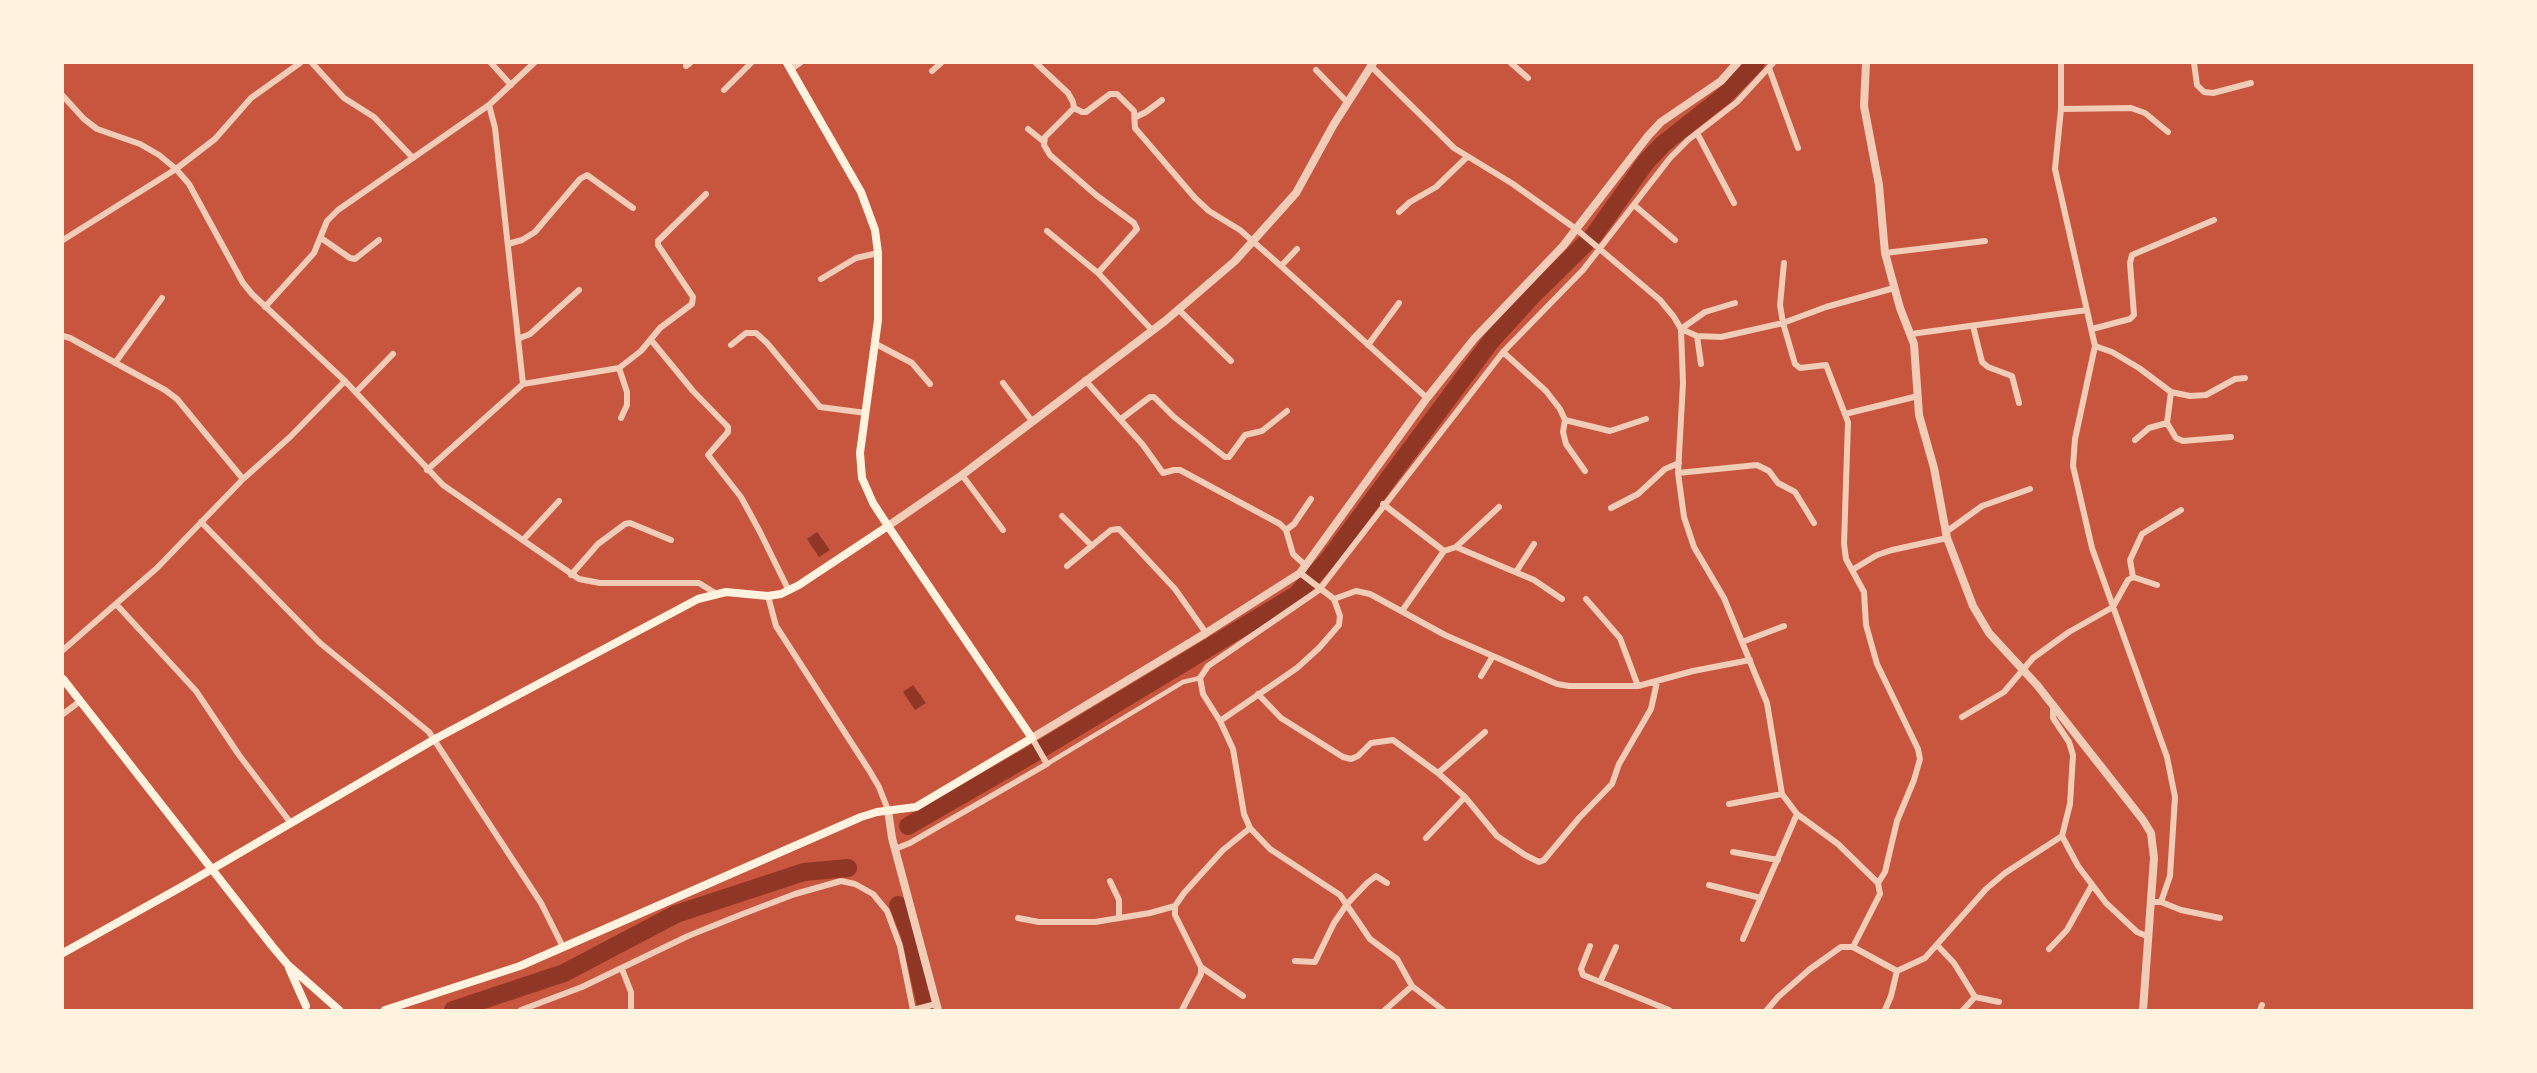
<!DOCTYPE html>
<style>
body{margin:0}
#map{position:relative;width:2537px;height:1073px;overflow:hidden;background:#c8553d;font-family:"IBM Plex Sans",sans-serif}
canvas{display:block}
.frame{position:absolute;inset:0;border:64px solid #fff3e0;pointer-events:none}
</style>
<div id="map">
<canvas width="2537" height="1073"></canvas>
<div class="frame"></div>
</div>
<script>
const ctx = document.querySelector('canvas').getContext('2d');
ctx.lineJoin = 'round';
function paint(path, color) {
  ctx.fillStyle = color;
  ctx.fill(path, 'evenodd');
}
function poly(rows) {
  const path = new Path2D();
  for (const r of rows) {
    path.moveTo(r[0], r[1]);
    for (let i = 2; i < r.length; i += 2) path.lineTo(r[i], r[i + 1]);
  }
  return path;
}
function strokePath(path, color, width, dash) {
  ctx.strokeStyle = color;
  ctx.lineWidth = width;
  ctx.lineCap = dash ? 'butt' : 'round';
  ctx.setLineDash(dash || []);
  ctx.stroke(path);
}
paint(poly([
 [817,532,830,550,819,557,807,539],
 [913,685,926,703,915,710,903,692]
]), '#8f3625');
strokePath(poly([
 [908,826,1026,758,1296,595,1328,560,1491,341,1534,294,1594,235,1646,162,1663,144,1724,96,1756,63],
 [898,905,910,935,927,1010],
 [453,1010,564,973,676,914,804,872,848,868]
]), '#8f3625', 18);
strokePath(poly([
 [1047,764,1183,682,1200,678]
]), '#f1ccb7', 4.5);
strokePath(poly([
 [312,63,344,98,374,117,413,158],
 [491,63,511,85],
 [1036,63,1068,93,1073,102,1074,108,1082,112,1086,112,1110,94,1117,94,1134,111,1135,128,1195,198,1209,211,1240,230,1281,266,1427,398],
 [1511,63,1528,78],
 [2061,63,2061,109,2055,169,2095,346,2075,439,2073,466,2092,548,2167,757,2175,797,2170,876,2161,902,2150,902],
 [2194,63,2197,85,2204,92,2213,93,2251,83],
 [686,66,690,63],
 [1371,66,1454,148,1513,184,1576,229,1660,300,1674,317,1681,329,1683,383,1678,473,1684,517,1694,547,1724,598,1767,703,1782,794,1797,814,1838,844,1878,883],
 [1769,68,1798,148],
 [791,69,800,63],
 [1316,70,1347,102],
 [932,71,941,63],
 [724,90,751,63],
 [63,96,84,119,97,129,140,144,159,155,176,169,189,184,243,283,252,294,345,381,443,485,579,579,600,583,699,583,715,593],
 [1074,108,1045,137,1044,145,1050,155,1096,195,1134,223,1137,229,1098,273],
 [2061,109,2131,108,2145,113,2168,132],
 [1136,117,1146,112,1162,100],
 [1028,129,1043,141],
 [1697,133,1734,203],
 [1634,205,1675,240],
 [1399,212,1410,202,1436,187,1467,157],
 [1047,231,1098,273,1152,330],
 [321,238,350,258,355,259,379,240],
 [63,240,176,169,215,139,251,98,300,63],
 [508,244,522,240,535,232,580,179,587,175,633,208],
 [1885,253,1985,241],
 [1784,263,1780,305,1783,323,1795,364,1800,368,1826,365,1848,422,1844,544,1846,559,1864,592,1866,625,1877,664,1918,749,1920,759,1914,780,1897,821,1885,872,1878,883],
 [1281,266,1297,249],
 [821,279,856,258,878,253],
 [1735,303,1705,312,1681,329,1697,336,1721,337,1783,323,1826,307,1894,288],
 [265,307,314,253,327,221,338,210,489,105,534,63],
 [1179,310,1231,361],
 [1973,326,1982,362,1988,367,2012,376,2019,403],
 [2092,329,2130,319,2134,315,2130,263,2132,255,2214,220],
 [1911,334,2087,310],
 [63,336,70,338,165,390,177,399,243,479],
 [1697,336,1701,364],
 [518,339,530,334,579,290],
 [651,340,693,391,728,427,728,432,708,455,741,497,760,532,789,591],
 [876,344,912,363,930,384],
 [731,345,746,333,756,333,767,343,820,407,866,413],
 [1368,345,1399,303],
 [2095,346,2112,352,2139,368,2171,392,2167,423,2176,438,2183,441,2231,437],
 [1503,352,1546,391,1560,409,1565,420,1563,432,1566,444,1585,471],
 [115,363,162,298],
 [619,368,627,392,627,405,621,418],
 [1085,380,1143,445,1163,473,1174,470,1180,470,1280,524,1286,530,1293,554,1306,566],
 [1003,383,1032,421],
 [523,384,619,368,641,351,660,328,692,304,693,297,658,245,658,241,706,194],
 [356,392,393,354],
 [2171,392,2190,396,2206,395,2235,379,2245,378],
 [1845,414,1918,396],
 [1121,419,1150,397,1154,397,1174,417,1225,457,1229,457,1245,435,1262,431,1287,411],
 [1565,420,1610,431,1646,419],
 [2135,440,2149,428,2167,423],
 [427,470,523,384,495,128,489,105],
 [1678,473,1757,465,1769,471,1778,483,1795,492,1814,523],
 [962,475,1003,530],
 [1383,504,1444,551,1456,547,1534,580,1562,599],
 [1611,508,1638,494,1665,469,1679,463],
 [1062,516,1092,546],
 [201,522,320,643,429,732,541,903,563,947],
 [1286,530,1294,524,1311,499],
 [1946,532,1982,506,2030,489],
 [523,540,559,501],
 [1456,547,1499,507],
 [1067,566,1111,530,1119,529,1175,589,1206,633],
 [1852,570,1877,555,1892,550,1947,538],
 [1516,572,1534,544],
 [1300,573,1334,599,1356,591,1370,594,1445,635,1557,684,1569,686,1638,686,1693,671,1750,660],
 [571,575,598,544,625,524,630,523,671,540],
 [2133,577,2130,560,2142,534,2181,510],
 [768,596,776,626,869,770,879,787,888,810],
 [1586,599,1620,638,1638,686],
 [116,604,196,691,239,755,290,822],
 [1402,611,1444,551],
 [1742,642,1784,626],
 [63,650,157,568,243,479,290,437,345,381],
 [1481,676,1493,656],
 [1258,694,1281,718,1343,757,1351,759,1358,756,1371,743,1393,740,1438,773,1465,797,1497,836,1525,855,1539,862,1544,860,1579,818,1612,784,1619,764,1651,709,1657,682],
 [63,714,79,702],
 [1962,717,2004,692,2033,658,2069,632,2113,607,2128,580,2133,577,2157,585],
 [1220,721,1297,668,1319,648,1339,625,1340,616,1334,599],
 [1438,773,1485,732],
 [1729,804,1782,794],
 [2062,836,2078,866,2106,903,2137,932,2149,937],
 [1426,838,1465,797],
 [895,849,910,843,1047,764,1032,738],
 [1733,852,1778,860],
 [1110,881,1119,900,1119,918],
 [1709,885,1761,898],
 [2161,902,2181,910,2220,918],
 [1018,918,1039,922,1095,922,1150,913,1175,906],
 [1743,939,1797,814],
 [1937,945,1954,963,1975,997,1963,1010],
 [1590,946,1581,969,1583,975,1669,1010],
 [1853,947,1880,894,1878,883],
 [2049,949,2067,930,2092,885],
 [1295,961,1315,962,1334,923,1347,904,1367,883,1376,876,1387,883],
 [1201,967,1243,996],
 [622,969,631,992,631,1010],
 [1600,982,1616,947],
 [1975,997,1999,1002],
 [521,1010,582,987,688,936,740,915,795,894,841,881,855,884,873,894,887,911,900,946,913,1010],
 [913,1010,936,1004],
 [1182,1010,1201,974,1201,967,1175,915,1175,906,1184,893,1223,850,1250,828],
 [1385,1010,1412,986],
 [1443,1010,1412,986,1397,959,1370,939,1340,895,1270,849,1250,828,1244,814,1233,749,1220,721,1203,694,1200,678,1208,666,1319,590,1503,352,1583,270,1670,158,1688,140,1737,102,1773,63],
 [1767,1010,1778,997,1810,969,1841,947,1853,947,1897,971,1925,958,1986,889,2005,873,2062,836,2070,804,2073,755,2069,742,2053,718,2053,706],
 [1885,1010,1891,996,1897,971],
 [2260,1010,2262,1005]
]), '#f1ccb7', 6);
strokePath(poly([
 [1866,63,1864,106,1879,185,1885,253,1900,308,1914,344,1919,415,1934,468,1947,538,1973,606,1989,633,2037,685,2143,820,2151,833,2154,858,2143,1010],
 [888,526,962,475,1165,321,1235,261,1296,193,1334,124,1373,63],
 [1032,738,1206,633,1300,573,1427,398,1474,339,1563,246,1648,136,1661,122,1721,81,1737,63],
 [888,810,892,838,938,1010]
]), '#f1ccb7', 8);
strokePath(poly([
 [63,679,272,946,288,965,339,1010],
 [63,953,183,886,435,739,698,599,726,592,768,596,781,594,799,585,888,526],
 [289,968,306,1006],
 [385,1010,520,966,861,817,877,812,916,807,1032,738,888,526,873,503,862,478,860,453,878,320,878,253,875,230,861,192,787,63]
]), '#fff3e0', 8);
</script>
